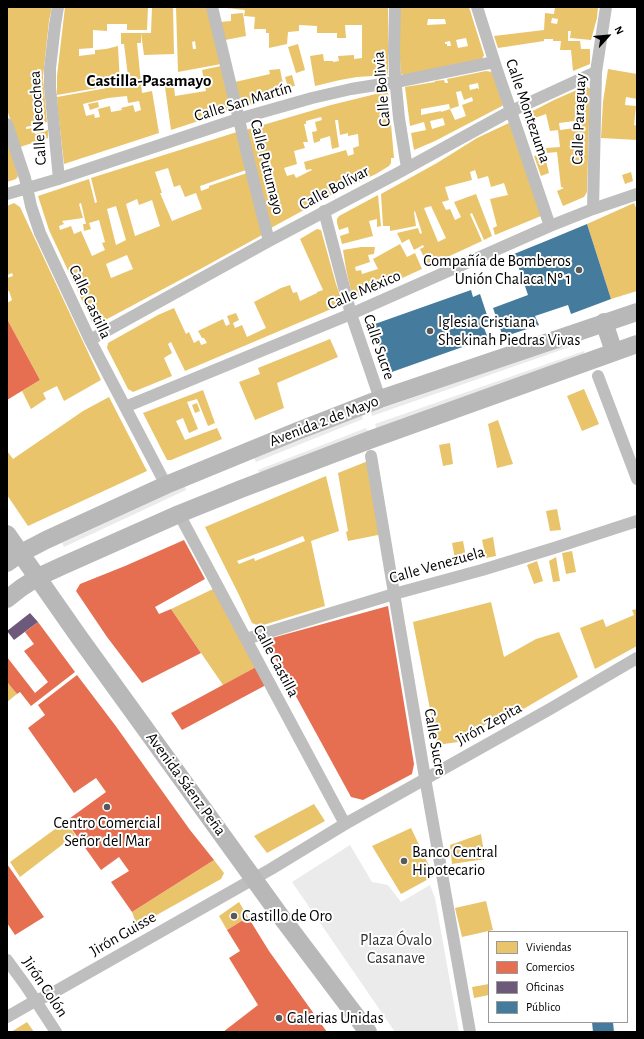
<!DOCTYPE html>
<meta charset="utf-8">
<style>
body{margin:0}
#map{position:relative;width:644px;height:1039px;overflow:hidden;background:#fff;font-family:"Alegreya Sans",sans-serif}
canvas{display:block}
.frame{position:absolute;inset:0;border:8px solid #000;pointer-events:none}
.legend{position:absolute;left:488px;top:931px;width:140px;height:92px;box-sizing:border-box;background:#fff;border:1px solid #999;margin:0;padding:5px 7px;list-style:none;font-size:12px;color:#000}
.legend li{display:flex;align-items:center;gap:8px;height:20px}
.legend b{width:20px;border:1px solid #999}
.north{position:absolute;left:588px;top:16px;width:40px;height:40px;-webkit-text-stroke:3px #fff;paint-order:stroke;rotate:63deg;font-size:11px;font-weight:700;line-height:16px;text-align:center;color:#000}
.north::after{content:'';display:block;margin:auto;width:14px;height:18px;background:#000;clip-path:polygon(50% 0,100% 100%,50% 72%,0 100%)}
</style>
<div id="map">
<canvas width="644" height="1039"></canvas>
<div class="frame"></div>
<ul class="legend">
<li><b style="height:11px;background:#e9c46a"></b>Viviendas</li>
<li><b style="height:11px;background:#e76f51"></b>Comercios</li>
<li><b style="height:11px;background:#6d597a"></b>Oficinas</li>
<li><b style="height:11px;background:#457b9d"></b>Público</li>
</ul>
<div class="north">N</div>
</div>
<script>
const ctx = document.querySelector('canvas').getContext('2d');
ctx.lineJoin = 'round';
function paint(path, color) {
  ctx.fillStyle = color;
  ctx.fill(path, 'evenodd');
}
function poly(rows) {
  const path = new Path2D();
  for (const r of rows) {
    path.moveTo(r[0], r[1]);
    for (let i = 2; i < r.length; i += 2) path.lineTo(r[i], r[i + 1]);
  }
  return path;
}
function strokePath(path, color, width, dash) {
  ctx.strokeStyle = color;
  ctx.lineWidth = width;
  ctx.lineCap = dash ? 'butt' : 'round';
  ctx.setLineDash(dash || []);
  ctx.stroke(path);
}
function write(font, color, halo, rows, align = 'center') {
  ctx.font = font + ' "Alegreya Sans",sans-serif';
  ctx.lineWidth = 4;
  ctx.setLineDash([]);
  ctx.textBaseline = 'middle';
  ctx.strokeStyle = halo;
  ctx.fillStyle = color;
  for (const [text, x, y, turn = 0] of rows) {
    ctx.save();
    ctx.translate(x, y);
    ctx.rotate((+turn || 0) * Math.PI / 180);
    ctx.textAlign = isNaN(turn) ? turn : align;
    if (halo) ctx.strokeText(text, 0, 0);
    ctx.fillText(text, 0, 0);
    ctx.restore();
  }
}
paint(poly([
 [580,340,581,343,372,416,371,412],
 [584,351,585,356,376,428,375,424],
 [362,415,363,419,256,462,254,458],
 [366,428,368,431,260,474,258,470],
 [185,486,186,490,64,547,62,543],
 [350,845,372,882,388,885,401,902,430,885,435,898,459,1032,395,1032,292,882]
]), '#ebebeb');
paint(poly([
 [7,7,52,7,49,21,43,77,47,122,26,127,26,129,33,128,35,134,48,130,48,138,20,147,7,110],
 [65,7,148,7,147,30,127,30,127,24,107,24,107,31,93,30,93,48,79,49,79,56,95,54,95,50,106,49,118,46,120,84,57,95,57,76],
 [152,7,173,7,174,54,144,55,141,33,151,33],
 [176,7,207,7,221,64,178,72],
 [195,41,196,49,193,49,192,42],
 [227,7,388,7,388,75,357,77,340,80,315,86,310,56,323,54,324,61,333,61,333,62,339,61,338,56,354,55,354,59,362,58,362,25,345,25,346,38,337,38,337,33,317,33,317,26,299,25,299,31,288,32,287,44,269,48,269,33,266,33,266,29,254,29,255,17,244,16,245,10,227,8],
 [400,7,469,7,484,55,482,59,405,75,401,74,399,44],
 [428,19,445,19,446,24,427,25],
 [466,38,468,46,458,48,456,40],
 [450,41,451,46,447,46,447,44,445,44,445,42],
 [555,7,598,7,597,18,591,40,570,38,571,31,568,31,568,41,580,41,581,49,590,49,590,64,573,71,571,50,560,50,561,41,553,41,553,39,544,39,544,41,498,48,494,36,544,30,545,13,554,14],
 [552,18,558,19,557,24,551,23],
 [243,13,246,36,225,40,220,22,231,21,231,14],
 [121,33,141,33,141,43,137,43,142,93,152,91,159,133,64,164,58,111,57,97,129,84,124,44,121,44],
 [127,96,128,103,139,101,141,110,135,112,133,105,121,108,122,110,111,112,110,106,98,109,100,117,95,118,94,114,86,116,83,104,108,98],
 [298,44,305,70,296,73,288,47],
 [221,66,232,110,171,130,165,87,174,86,175,96,206,91,202,70],
 [280,69,285,94,240,108,235,82,270,74,269,70],
 [608,69,637,74,637,99,626,97,625,105,636,106,634,125,637,126,637,140,601,138,603,102],
 [486,71,492,72,503,105,502,106,435,141,414,150,411,133,426,130,424,122,410,126,405,87,435,82,435,81,444,80,445,83,448,83,447,79],
 [478,83,479,89,478,89,478,88,470,90,469,85],
 [461,91,464,100,472,97,473,101,462,105,466,116,455,120,450,109,459,106,456,92],
 [449,104,450,109,441,112,441,111,421,115,421,109],
 [443,118,445,125,432,129,430,121],
 [292,75,295,86,288,87,285,77],
 [586,86,590,89,587,192,584,197,563,206,557,191,564,188,561,187,557,152,547,153,546,148,560,147,558,130,550,131,546,114,535,118,537,126,532,127,533,132,529,133,523,116,554,100],
 [575,121,575,128,560,130,559,123],
 [388,91,394,158,391,158,391,163,389,166,376,174,337,192,269,229,246,130,331,105],
 [321,117,322,120,315,122,317,131,312,132,314,143,320,141,320,139,330,136,332,149,339,147,335,120,338,120,340,135,348,133,348,136,358,134,359,146,353,148,354,154,348,156,346,150,304,162,306,170,311,169,312,170,296,178,294,174,287,176,284,168,297,164,294,151,305,148,303,142,308,142,304,124,306,124,306,121],
 [98,102,99,107,90,110,88,104],
 [509,123,541,216,495,235,493,228,497,226,490,199,508,195,504,183,491,187,488,176,478,179,475,170,470,172,472,180,445,187,449,200,442,202,446,210,450,209,455,220,461,217,454,202,476,194,492,236,484,240,472,213,470,214,482,241,428,266,420,249,424,247,423,245,414,250,409,239,402,243,397,233,418,228,420,234,422,233,415,211,414,212,416,226,390,231,390,226,383,226,381,194,437,163,477,138],
 [431,206,446,238,438,242,424,208],
 [237,132,246,170,200,186,201,191,209,188,209,186,247,173,262,235,195,272,94,326,49,230,38,196,89,179,95,203,97,202,91,178],
 [168,168,174,187,180,185,185,197,196,193,202,209,172,221,160,193,162,193,155,172],
 [137,199,139,205,152,200,160,226,135,236,126,204],
 [81,203,86,224,83,224,84,231,91,229,89,223,99,220,105,242,102,243,105,250,92,256,81,231,74,234,71,226,60,230,59,226,64,224,62,221,83,218,79,204],
 [116,206,126,240,116,245,107,209],
 [127,255,133,269,111,278,106,264],
 [7,138,18,176,16,179,7,182],
 [544,153,549,173,541,176,534,156],
 [631,172,633,181,625,184,622,175],
 [378,195,381,226,377,227,377,219,369,221,373,236,342,244,340,236,349,233,348,227,339,230,337,223,337,219,339,216],
 [14,203,20,207,101,380,64,401,57,386,43,393,46,399,31,409,22,391,40,380,7,319,7,303,12,300,9,291,7,291,7,278,13,276,12,273,7,275,7,206],
 [634,203,637,210,637,291,611,299,587,224],
 [317,229,321,230,336,284,343,304,185,371,171,342,168,344,172,353,164,358,172,376,133,392,128,389,107,348,108,343,158,315,174,308,186,334,189,332,194,343,199,340,201,345,207,343,204,338,202,338,198,331,223,319,226,326,230,324,227,316,236,313,239,320,233,323,235,328,242,325,247,337,266,328,254,302,281,288,290,285,293,293,297,292,300,301,317,293,317,292,323,290,300,239],
 [400,244,407,257,415,253,422,269,374,291,353,300,346,269,343,250,361,247,375,247,374,254,368,255,370,262,355,267,356,271,361,270,362,274,378,269,373,259],
 [330,339,338,357,277,383,284,408,255,420,239,382,260,374,258,368],
 [584,389,599,424,582,431,567,396],
 [203,390,215,423,208,426,197,399,187,402,198,429,189,433,183,418,176,421,185,440,217,428,222,439,171,460,167,460,143,413],
 [109,397,147,471,28,526,7,495,7,451,13,459,83,411],
 [197,403,200,411,195,413,192,405],
 [498,420,513,464,497,468,488,424],
 [450,443,453,464,443,466,439,445],
 [368,461,383,534,348,541,346,532,348,531,338,473],
 [326,476,339,531,311,541,325,606,260,626,252,623,239,595,205,527],
 [303,536,305,541,255,561,254,558,239,564,237,561,280,545],
 [557,509,561,530,550,531,546,511],
 [493,537,496,556,486,558,482,540],
 [463,541,467,562,456,564,452,543],
 [572,551,576,572,566,574,562,553],
 [556,557,560,581,553,582,549,561],
 [537,561,543,581,534,584,527,565],
 [213,589,256,667,223,685,171,609],
 [491,602,504,657,536,639,559,632,578,677,520,711,518,707,491,721,458,742,437,745,413,622],
 [637,609,637,646,595,669,580,628,603,619,606,627,634,615,632,610],
 [7,682,17,694,7,702],
 [314,804,325,821,267,853,254,836],
 [66,821,75,835,20,877,10,862],
 [411,828,434,876,401,894,372,846],
 [481,834,485,859,452,864,450,845],
 [214,860,224,873,221,879,137,926,132,912],
 [486,901,493,930,462,937,455,908],
 [239,902,248,917,227,930,219,916],
 [489,984,489,995,474,998,472,987],
 [27,1022,34,1032,11,1032]
]), '#e9c46a');
paint(poly([
 [7,319,40,380,7,400],
 [184,540,205,579,155,607,159,614,171,609,201,653,142,683,107,637,76,591,80,584,125,566],
 [388,606,414,764,412,774,363,800,351,797,269,647,272,638],
 [38,622,75,672,31,706,20,692,17,694,7,682,7,657,35,693,48,682,24,651,34,644,25,632],
 [256,667,266,685,182,730,171,713],
 [77,675,115,725,190,830,214,860,132,912,111,882,129,871,119,857,101,870,66,821,106,792,96,778,74,793,28,728,45,715,38,705],
 [7,864,44,917,15,935,7,923],
 [248,917,269,951,327,1032,223,1032,258,1005,229,958,240,951,227,930]
]), '#e76f51');
paint(poly([
 [30,613,38,622,14,640,7,631]
]), '#6d597a');
paint(poly([
 [587,224,611,299,571,314,568,305,535,316,539,325,503,337,493,308,528,295,514,254,546,241],
 [471,290,473,297,480,294,489,321,482,323,488,338,389,373,372,325],
 [592,1022,613,1022,614,1032,593,1032]
]), '#457b9d');
strokePath(poly([
 [58,7,55,25,50,68,50,87,59,179],
 [212,7,251,170,269,241],
 [395,7,394,50,395,77,399,118,407,168],
 [477,7,496,67,550,226],
 [7,124,25,178,31,206,40,233,90,340,166,485],
 [7,194,55,180,238,119,312,98,351,89,401,81,494,62],
 [593,209,596,72,606,7],
 [324,211,351,314,380,399],
 [90,340,269,241,398,173,507,113,596,72],
 [598,376,637,479],
 [125,407,351,314,550,226,593,209,637,194],
 [371,456,425,778,470,1032],
 [179,514,345,824],
 [246,639,394,594,482,570,554,548,637,521],
 [7,960,26,986,56,1032],
 [7,1017,35,1001,49,995,271,869,345,824,550,709,637,658]
]), '#bebebe', 12);
strokePath(poly([
 [604,322,614,352],
 [7,534,79,637,282,918,368,1032],
 [7,563,21,553,46,540,166,485,295,432,380,399,637,312],
 [7,599,21,588,38,577,62,566,179,514,241,489,372,439,637,344]
]), '#b8b8b8', 18);
for (const [x, y, r, color] of [
 [579,270,4,"#595959"],
 [430,331,4,"#595959"],
 [107,807,4,"#595959"],
 [404,861,4,"#595959"],
 [234,916,4,"#595959"],
 [279,1018,4,"#595959"]
]) {
  const dot = new Path2D();
  dot.arc(x, y, r, 0, 2 * Math.PI);
  ctx.fillStyle = color;
  ctx.fill(dot);
  strokePath(dot, '#fff', 1.5);
}
write('16px', '#000', '#fff', [
 ["Calle Bolivia",382,89,-95],
 ["Calle San Martín",243,102,-17],
 ["Calle Montezuma",528,111,71],
 ["Calle Necochea",38,118,-94],
 ["Calle Paraguay",579,119,-88],
 ["Calle Putumayo",267,167,76],
 ["Calle Bolívar",334,188,-28],
 ["Calle México",364,290,-23],
 ["Calle Castilla",90,302,65],
 ["Calle Sucre",379,347,71],
 ["Avenida 2 de Mayo",324,421,-21],
 ["Calle Venezuela",437,565,-16],
 ["Calle Castilla",276,661,62],
 ["Jirón Zepita",489,724,-29],
 ["Calle Sucre",435,742,80],
 ["Avenida Sáenz Peña",186,784,54],
 ["Jirón Guisse",123,934,-30],
 ["Jirón Colón",45,987,56]
]);
write('16px', '#000', '#fff', [
 ["Compañía de Bomberos",571,261,"right"],
 ["Unión Chalaca Nº 1",571,279,"right"],
 ["Iglesia Cristiana",438,322],
 ["Shekinah Piedras Vivas",438,340],
 ["Centro Comercial",107,823,"center"],
 ["Señor del Mar",107,841,"center"],
 ["Banco Central",412,852],
 ["Hipotecario",412,870],
 ["Castillo de Oro",242,916],
 ["Galerias Unidas",287,1018]
], 'left');
write('16px', '#323232', '#fff', [
 ["Plaza Óvalo",396,940],
 ["Casanave",396,958]
]);
write('bold 17px', '#000', '#fff', [
 ["Castilla-Pasamayo",149,81]
]);
</script>
